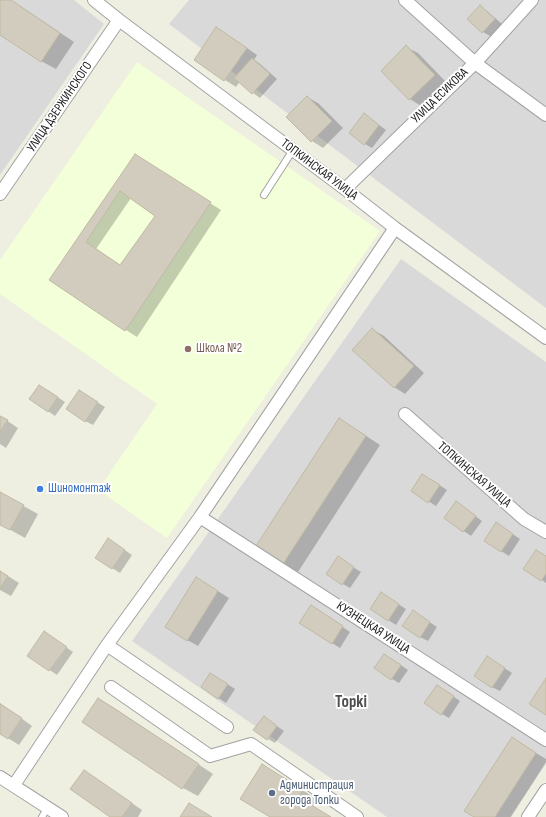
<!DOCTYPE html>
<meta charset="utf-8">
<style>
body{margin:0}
canvas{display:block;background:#eeeee1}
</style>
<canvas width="546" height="817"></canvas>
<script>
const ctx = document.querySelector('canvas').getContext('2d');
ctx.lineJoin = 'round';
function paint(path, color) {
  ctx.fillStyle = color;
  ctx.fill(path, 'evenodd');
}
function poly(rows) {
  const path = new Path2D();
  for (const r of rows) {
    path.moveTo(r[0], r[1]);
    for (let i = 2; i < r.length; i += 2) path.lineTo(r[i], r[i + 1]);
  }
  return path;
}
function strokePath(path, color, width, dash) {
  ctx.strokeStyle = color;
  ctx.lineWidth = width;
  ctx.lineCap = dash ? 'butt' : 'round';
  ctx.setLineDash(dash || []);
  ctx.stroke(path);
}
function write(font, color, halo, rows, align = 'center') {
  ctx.font = font + ' "Sofia Sans Condensed",sans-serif';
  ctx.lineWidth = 4;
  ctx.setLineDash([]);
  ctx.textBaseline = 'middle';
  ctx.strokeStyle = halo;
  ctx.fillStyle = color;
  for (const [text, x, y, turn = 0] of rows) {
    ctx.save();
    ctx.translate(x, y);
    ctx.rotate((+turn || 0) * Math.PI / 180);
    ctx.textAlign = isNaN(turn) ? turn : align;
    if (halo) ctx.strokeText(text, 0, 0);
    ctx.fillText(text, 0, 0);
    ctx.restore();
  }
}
paint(poly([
 [0,0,74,0,104,24,0,175],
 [189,0,546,0,546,308,169,24],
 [401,259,546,362,546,764,510,817,387,817,132,641]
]), '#dad9d9');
paint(poly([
 [137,62,380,231,167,538,98,490,157,404,0,294,0,260]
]), '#f2ffd9');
paint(poly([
 [0,0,11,0,74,42,56,69,41,61,0,34],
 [480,7,487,11,502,24,490,36,483,32],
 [228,35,257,55,254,60,259,63,277,79,260,98,253,93,240,81,236,87,225,80,195,60],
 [406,47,418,53,446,82,421,106,410,99],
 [307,97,318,103,343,128,323,148,312,141,287,117],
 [364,114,371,119,386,130,372,148,365,144],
 [135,155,221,210,137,337,126,330,50,279],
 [131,198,156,215,121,266,96,249],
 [372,329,384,336,424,373,405,394,394,387],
 [47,390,65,402,55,416,48,411],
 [87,396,105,407,93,425,85,421],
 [0,416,18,428,6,448,0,444],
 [354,428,380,445,298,572,284,563],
 [430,479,447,490,436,506,412,491],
 [0,493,38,514,25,538,0,524],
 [463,507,482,521,471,536,445,518],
 [504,528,520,539,509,556,501,551],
 [116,544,132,555,120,573,96,558],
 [546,557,546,583,542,580],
 [345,562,361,572,350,588,343,584],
 [0,571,19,583,11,596,0,590],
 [208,585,229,598,198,646,187,640],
 [389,598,406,609,396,625,371,609],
 [319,611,350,632,340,648,332,643],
 [420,616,437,627,428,641,420,637],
 [44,632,73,652,57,675,28,655],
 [392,659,408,670,399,683,392,679],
 [495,662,512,673,500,691,492,687],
 [218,678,235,689,226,703,202,687],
 [444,690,460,701,449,718,442,714],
 [99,699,113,707,213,774,198,796,183,788,84,722],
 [0,703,32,726,19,745,0,733],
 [264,717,284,731,275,743,268,739],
 [523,745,546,759,546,762,511,817,476,817],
 [84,771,95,778,142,810,138,817,112,817],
 [276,774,317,799,312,807,330,817,272,817]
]), '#0003');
const building = poly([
 [0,0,11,0,60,33,41,62,0,35,0,0],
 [480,5,495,19,482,33,467,19,480,5],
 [216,27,247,48,224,81,194,60,216,27],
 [406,45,435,75,409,100,381,71,406,45],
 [252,58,270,74,252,94,234,78,252,58],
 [307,96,332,121,311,142,286,117,307,96],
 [364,113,379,125,364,145,349,133,364,113],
 [135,154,211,202,125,331,49,280,135,154],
 [120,191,155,216,120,265,86,242,120,191],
 [372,328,414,366,394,388,352,350,372,328],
 [39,385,58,397,48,412,29,399,39,385],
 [79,390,98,402,85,422,66,409,79,390],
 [0,416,8,420,0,432,0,416],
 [339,418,366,436,283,564,256,546,339,418],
 [422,474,440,485,428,503,411,491,422,474],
 [0,492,24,505,10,530,0,525,0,492],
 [456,501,476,516,463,532,444,518,456,501],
 [496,522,513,534,501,552,484,541,496,522],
 [108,538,125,550,112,569,95,558,108,538],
 [536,550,546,556,546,574,541,581,523,569,536,550],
 [338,556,354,567,342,585,326,574,338,556],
 [0,571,8,576,0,589,0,571],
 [196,577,218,591,187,641,165,627,196,577],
 [381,592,399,604,388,621,370,609,381,592],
 [311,605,343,626,332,644,299,623,311,605],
 [413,610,430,622,420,638,402,626,413,610],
 [44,631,67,647,49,671,27,656,44,631],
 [384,654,401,665,391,680,374,668,384,654],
 [487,656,505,668,492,688,474,676,487,656],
 [210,673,228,684,218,699,201,687,210,673],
 [546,678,546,715,529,704,546,678],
 [437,685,454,696,441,715,424,703,437,685],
 [98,698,199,764,182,789,82,722,98,698],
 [0,704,22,718,8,739,0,734,0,704],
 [264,716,277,726,267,740,253,730,264,716],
 [512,737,536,753,495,817,474,817,464,811,512,737],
 [262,764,303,790,298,797,331,817,270,817,240,799,262,764],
 [84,770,132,803,122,817,110,817,70,789,84,770],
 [189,803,212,817,180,817,189,803]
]);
paint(building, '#d1ccbe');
strokePath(building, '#c0baa3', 1);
const lane = poly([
 [264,195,293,150],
 [42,817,48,807]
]);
const street = poly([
 [94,0,119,20,345,189,395,228,546,338],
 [405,0,475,63,546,115],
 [345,189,475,63,532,0],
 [0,194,119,20],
 [405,414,524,519,546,532],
 [200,517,546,740],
 [107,645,227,727],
 [111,687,210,756,251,744,357,817],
 [0,777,62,817],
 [14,785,107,645,200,517,395,228],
 [528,817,546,790]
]);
strokePath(lane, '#a3a3a3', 8);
strokePath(street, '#a3a3a3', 14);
strokePath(lane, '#fff', 6);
strokePath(street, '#fff', 12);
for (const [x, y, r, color] of [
 [188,349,4,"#8d6e63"],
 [40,489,4,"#3f7fe0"],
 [272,793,4,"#5c6f8a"]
]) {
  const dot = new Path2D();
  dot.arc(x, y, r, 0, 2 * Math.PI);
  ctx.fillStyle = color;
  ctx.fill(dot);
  strokePath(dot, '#fff', 1.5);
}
write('13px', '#1c1c1c', '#fff', [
 ["УЛИЦА ЕСИКОВА",440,96,-44],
 ["УЛИЦА ДЗЕРЖИНСКОГО",60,107,-56],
 ["ТОПКИНСКАЯ УЛИЦА",319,170,37],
 ["ТОПКИНСКАЯ УЛИЦА",474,475,41],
 ["КУЗНЕЦКАЯ УЛИЦА",373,628,33]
]);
write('13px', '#785e54', '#fff', [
 ["Школа №2",196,349]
], 'left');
write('13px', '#366cbe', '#fff', [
 ["Шиномонтаж",48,489]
], 'left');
write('13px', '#4e5e75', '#fff', [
 ["Администрация",280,786],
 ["города Топки",280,801]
], 'left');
write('bold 17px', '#4f4f4f', '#fff', [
 ["Topki",351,703]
]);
</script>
